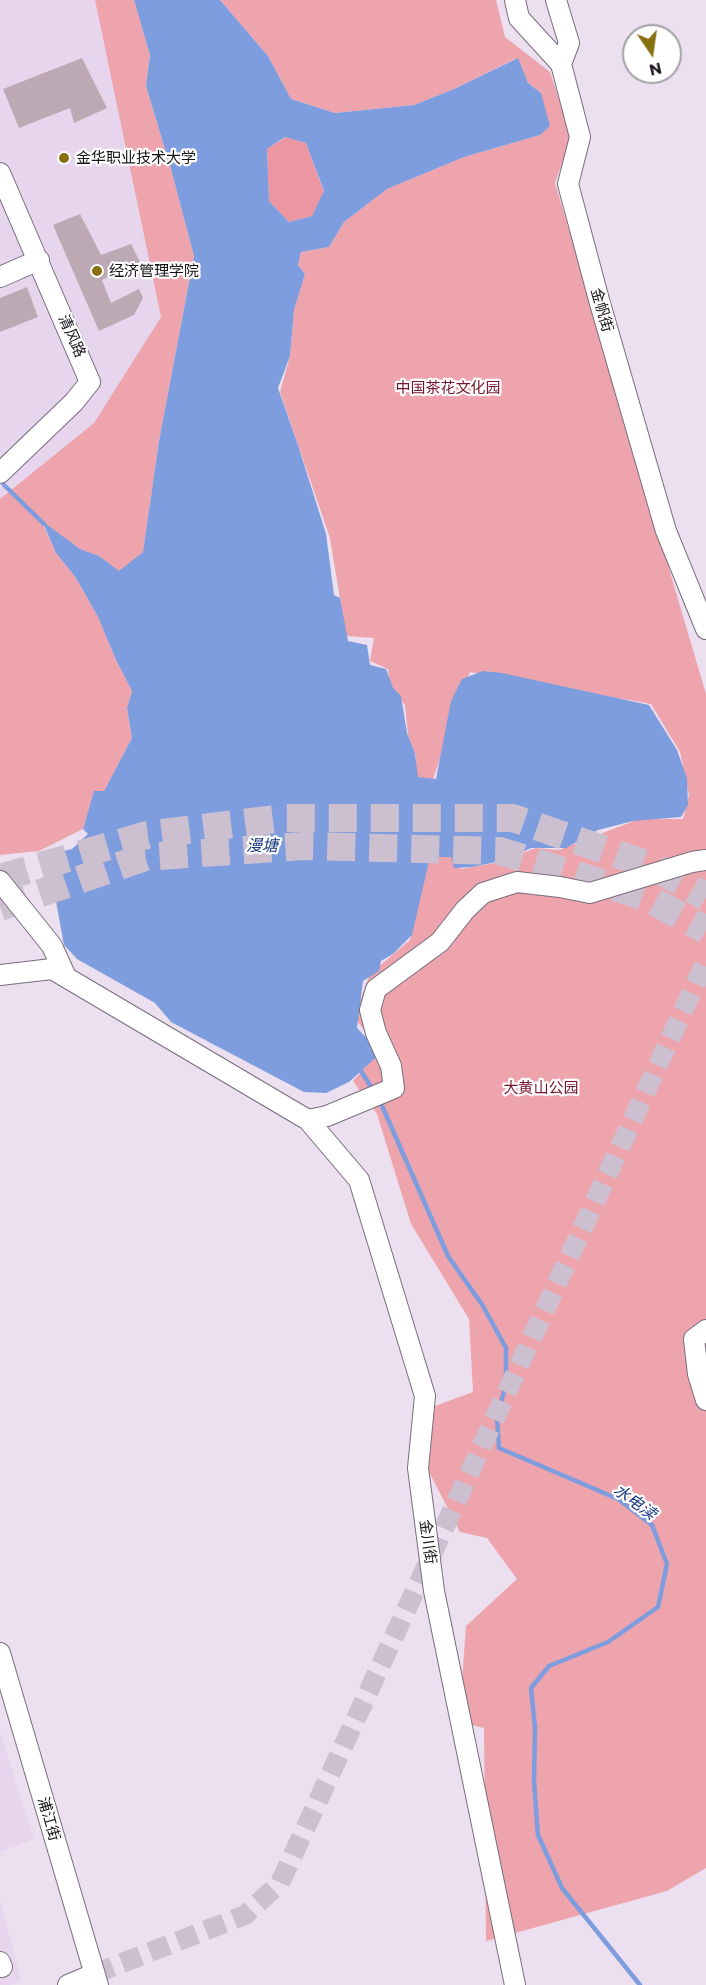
<!DOCTYPE html>
<meta charset="utf-8">
<style>
body{margin:0}
#map{position:relative;width:706px;height:1985px;overflow:hidden;background:#ecdff0;font-family:Commissioner,sans-serif}
canvas{display:block}
.north{position:absolute;left:622px;top:24px;width:60px;height:60px;box-sizing:border-box;background:#fff;border:2px solid #a2a0a3;border-radius:50%;rotate:167deg;font-size:16px;font-weight:700;line-height:24px;text-align:center;color:#171218}
.north::after{content:'';display:block;margin:auto;width:21px;height:27px;background:#886f10;clip-path:polygon(50% 0,100% 100%,50% 72%,0 100%)}
</style>
<div id="map">
<canvas width="706" height="1985"></canvas>
<div class="north">N</div>
</div>
<script>
const ctx = document.querySelector('canvas').getContext('2d');
ctx.lineJoin = 'round';
function paint(path, color) {
  ctx.fillStyle = color;
  ctx.fill(path, 'evenodd');
}
function poly(rows) {
  const path = new Path2D();
  for (const r of rows) {
    path.moveTo(r[0], r[1]);
    for (let i = 2; i < r.length; i += 2) path.lineTo(r[i], r[i + 1]);
  }
  return path;
}
function strokePath(path, color, width, dash) {
  ctx.strokeStyle = color;
  ctx.lineWidth = width;
  ctx.lineCap = dash ? 'butt' : 'round';
  ctx.setLineDash(dash || []);
  ctx.stroke(path);
}
function write(font, color, halo, rows, align = 'center') {
  ctx.font = font + ' Commissioner,"Noto Sans SC",sans-serif';
  ctx.lineWidth = 4.5;
  ctx.setLineDash([]);
  ctx.textBaseline = 'middle';
  ctx.strokeStyle = halo;
  ctx.fillStyle = color;
  for (const [text, x, y, turn = 0] of rows) {
    ctx.save();
    ctx.translate(x, y);
    ctx.rotate((+turn || 0) * Math.PI / 180);
    ctx.textAlign = isNaN(turn) ? turn : align;
    if (halo) ctx.strokeText(text, 0, 0);
    ctx.fillText(text, 0, 0);
    ctx.restore();
  }
}
paint(poly([
 [0,0,95,0,161,317,94,423,0,499],
 [0,1732,34,1839,0,1852],
 [0,1900,21,1980,10,1985,0,1985]
]), '#e7d5ed');
paint(poly([
 [95,0,134,0,150,55,146,86,171,169,194,256,159,441,143,552,119,572,99,556,80,549,42,523,56,553,76,578,98,617,116,660,132,691,127,708,132,738,104,791,94,792,83,829,39,851,0,855,0,499,94,423,161,317],
 [220,0,496,0,505,37,550,72,571,137,555,183,706,694,706,1868,667,1891,486,1941,484,1728,459,1722,466,1626,517,1579,487,1538,460,1532,426,1466,435,1406,473,1392,469,1319,411,1224,377,1114,353,1081,380,1051,354,1017,370,974,410,940,429,857,452,855,461,869,495,863,536,848,559,850,639,819,683,819,689,795,680,752,651,704,470,672,432,782,416,781,416,756,408,735,405,705,390,687,388,669,370,661,374,638,346,636,330,538,280,392,290,356,294,310,305,274,298,265,301,252,329,247,344,222,387,189,464,157,540,135,541,93,528,83,517,58,454,89,414,105,335,113,291,99,268,56]
]), '#eda4ad');
paint(poly([
 [286,137,306,143,324,192,312,216,289,222,269,201,267,149]
]), '#eb96a1');
paint(poly([
 [134,0,220,0,268,56,291,99,335,113,414,105,454,89,518,58,528,83,541,93,550,126,540,135,464,157,387,189,344,222,329,247,301,252,298,265,305,274,294,310,290,356,278,388,298,445,326,534,334,595,340,598,348,641,367,645,370,665,386,669,393,688,401,696,407,733,415,753,418,777,436,779,451,701,462,679,483,671,502,673,649,705,677,750,687,778,688,805,681,817,633,821,598,830,566,848,531,848,506,860,472,867,454,868,451,857,430,857,412,935,393,954,381,961,379,971,363,981,357,1028,381,1053,349,1082,326,1093,304,1092,171,1022,155,1003,77,959,64,945,55,896,64,851,72,849,88,834,83,829,94,791,104,791,132,738,127,708,132,691,116,660,98,617,76,578,56,553,42,521,80,549,99,556,119,571,143,552,159,441,194,256,171,169,146,86,150,55],
 [285,137,306,143,324,191,312,216,289,222,269,201,267,149]
]), '#7e9dde');
strokePath(poly([
 [4,485,44,524],
 [358,1066,374,1092],
 [379,1099,448,1256,483,1306,506,1348,506,1384,497,1417,499,1448,618,1499,652,1525,667,1564,658,1607,608,1642,549,1666,531,1688,535,1728,534,1782,538,1835,562,1888,640,1985]
]), '#7e9dde', 4.5);
paint(poly([
 [82,58,107,108,74,123,70,108,19,128,3,89],
 [80,214,101,255,131,244,140,262,102,280,111,303,139,289,143,298,134,315,99,331,53,225],
 [27,287,38,317,0,332,0,298]
]), '#bda9b4');
strokePath(poly([
 [94,1974,245,1915,280,1883,706,961]
]), '#ccc0d0', 20, [20, 10]);
strokePath(poly([
 [0,878,147,835,283,818,513,818,654,867,706,897],
 [0,907,145,857,304,846,500,851,646,897,706,930]
]), '#ccc0d0', 28, [28, 14]);
const minor = poly([
 [515,0,519,18,561,64,580,137,568,184,599,300,666,531,706,629],
 [556,0,569,43,561,64],
 [0,173,90,382,74,402,0,473],
 [0,277,39,260],
 [0,881,52,946,66,977],
 [0,975,52,969,308,1120,327,1116,394,1088,391,1066,376,1033,370,1010,376,989,440,942,465,910,483,893,517,882,560,887,590,893,692,862,706,860],
 [308,1120,359,1180,425,1396,418,1468,434,1591,515,1985],
 [706,1330,694,1339,698,1374,706,1400],
 [0,1653,98,1985],
 [0,1962,2,1967],
 [68,1985,94,1974]
]);
strokePath(minor, '#786d7c', 22);
strokePath(minor, '#fff', 20);
for (const [x, y, r, color] of [
 [64,158,6,"#886f10"],
 [97,271,6,"#886f10"]
]) {
  const dot = new Path2D();
  dot.arc(x, y, r, 0, 2 * Math.PI);
  ctx.fillStyle = color;
  ctx.fill(dot);
  strokePath(dot, '#fff', 2);
}
write('15px', '#171218', '#fff', [
 ["金华职业技术大学",76,158],
 ["经济管理学院",109,271]
], 'left');
write('15px', '#171218', '#fff', [
 ["金帆街",602,310,74],
 ["清风路",72,336,66],
 ["金川街",428,1542,82],
 ["浦江街",49,1819,74]
]);
write('15px', '#77142e', '#fff', [
 ["中国茶花文化园",448,388],
 ["大黄山公园",541,1088]
]);
write('italic 16px', '#16347f', '#fff', [
 ["漫塘",262,846],
 ["水电渎",635,1502,36]
]);
</script>
